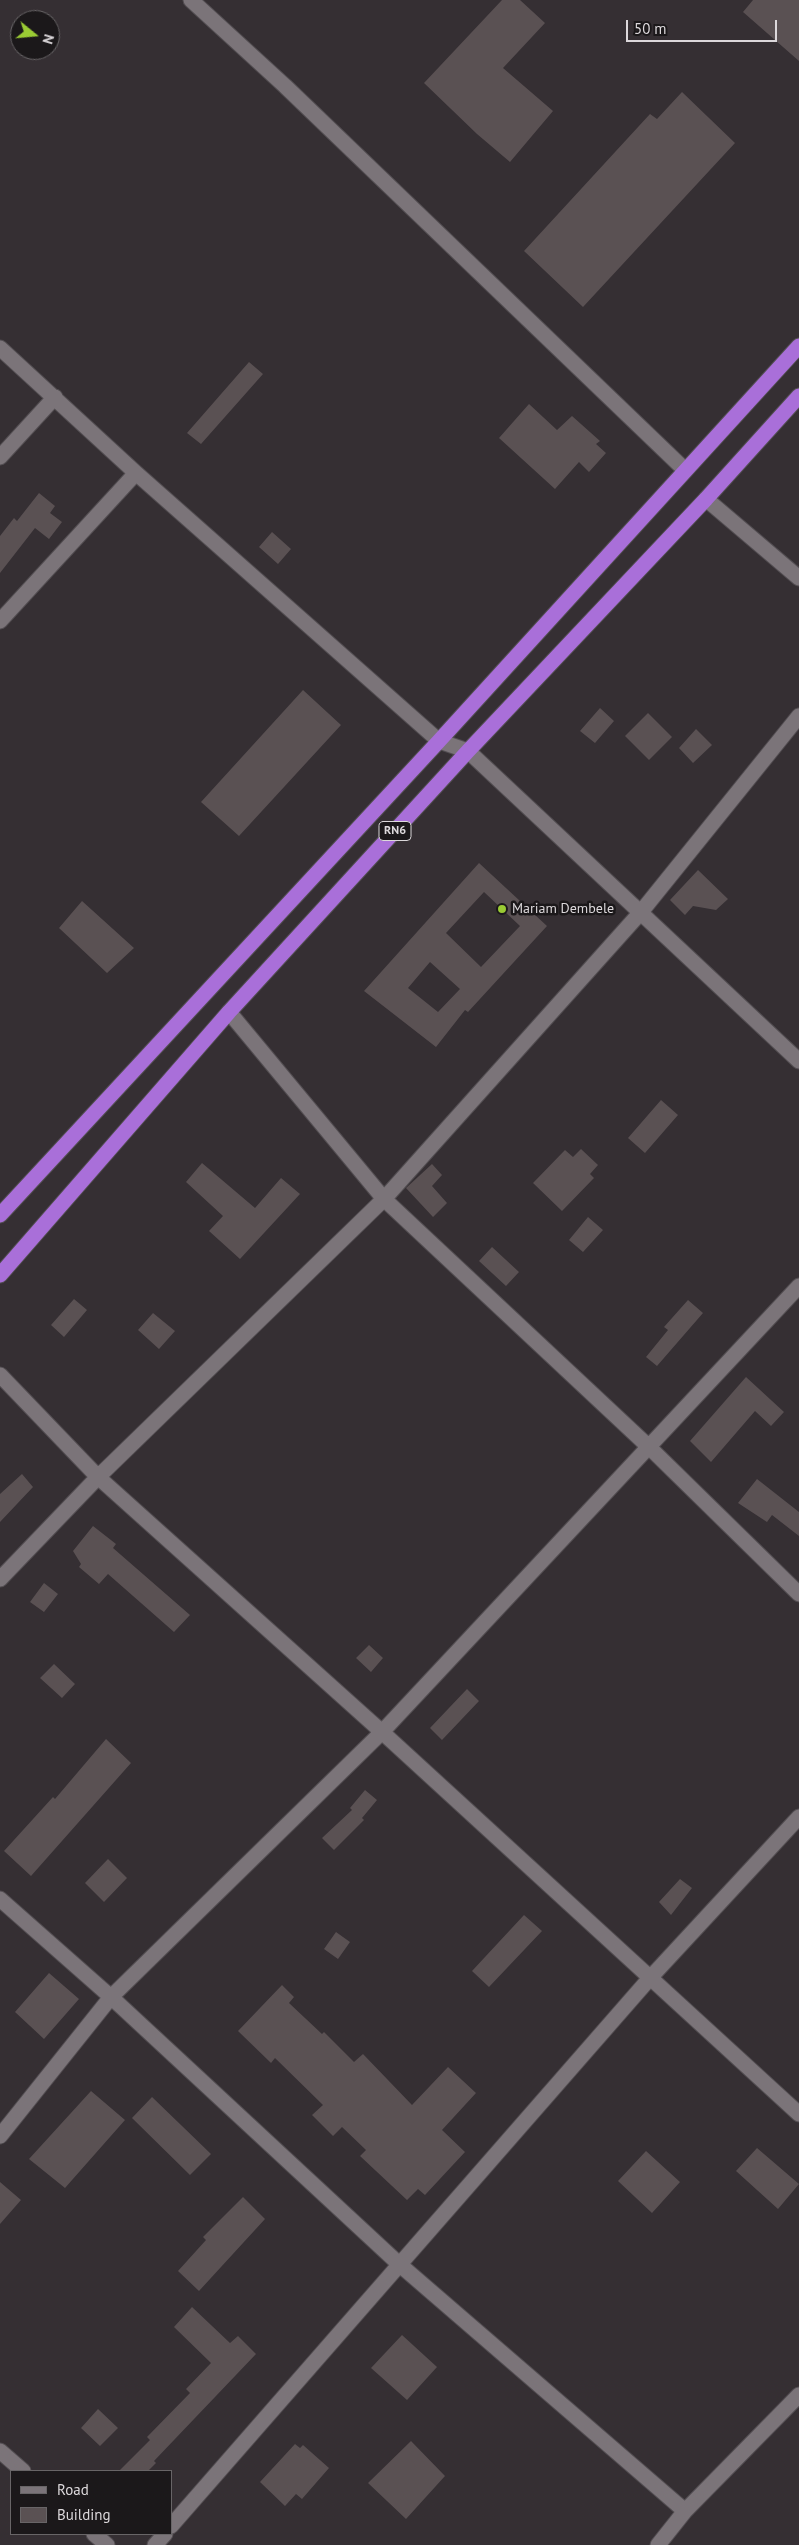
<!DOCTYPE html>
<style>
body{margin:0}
#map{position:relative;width:799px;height:2545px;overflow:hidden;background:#352f33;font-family:"PT Sans",sans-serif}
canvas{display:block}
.legend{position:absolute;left:10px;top:2470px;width:162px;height:65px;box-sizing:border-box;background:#1b181a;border:1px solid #686567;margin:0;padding:6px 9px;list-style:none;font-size:15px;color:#dcd8db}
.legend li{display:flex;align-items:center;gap:10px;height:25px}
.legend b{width:25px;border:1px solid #686567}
.north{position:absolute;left:10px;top:10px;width:50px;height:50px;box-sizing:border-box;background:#1b181a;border:1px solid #686567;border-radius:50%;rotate:107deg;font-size:14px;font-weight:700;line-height:20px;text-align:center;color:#dcd8db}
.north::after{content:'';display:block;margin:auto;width:18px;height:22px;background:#9acb34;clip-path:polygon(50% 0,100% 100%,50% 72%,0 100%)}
.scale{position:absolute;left:626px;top:20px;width:151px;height:22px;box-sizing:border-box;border:2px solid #dcd8db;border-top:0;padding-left:6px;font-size:15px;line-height:18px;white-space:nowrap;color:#dcd8db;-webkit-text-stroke:4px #1b181a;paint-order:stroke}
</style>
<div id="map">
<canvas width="799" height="2545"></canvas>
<ul class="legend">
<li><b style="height:6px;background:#7b7479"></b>Road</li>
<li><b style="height:14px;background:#5a5153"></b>Building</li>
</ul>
<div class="north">N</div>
<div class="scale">50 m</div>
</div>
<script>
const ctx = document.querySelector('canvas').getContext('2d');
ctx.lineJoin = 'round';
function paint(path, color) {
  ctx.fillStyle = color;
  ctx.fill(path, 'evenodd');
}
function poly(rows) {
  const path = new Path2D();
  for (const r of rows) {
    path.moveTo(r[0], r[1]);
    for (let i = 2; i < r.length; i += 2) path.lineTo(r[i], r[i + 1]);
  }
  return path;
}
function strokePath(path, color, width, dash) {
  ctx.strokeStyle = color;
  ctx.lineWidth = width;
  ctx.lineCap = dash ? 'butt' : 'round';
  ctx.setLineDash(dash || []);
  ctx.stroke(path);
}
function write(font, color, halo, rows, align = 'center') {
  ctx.font = font + ' "PT Sans",sans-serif';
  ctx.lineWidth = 5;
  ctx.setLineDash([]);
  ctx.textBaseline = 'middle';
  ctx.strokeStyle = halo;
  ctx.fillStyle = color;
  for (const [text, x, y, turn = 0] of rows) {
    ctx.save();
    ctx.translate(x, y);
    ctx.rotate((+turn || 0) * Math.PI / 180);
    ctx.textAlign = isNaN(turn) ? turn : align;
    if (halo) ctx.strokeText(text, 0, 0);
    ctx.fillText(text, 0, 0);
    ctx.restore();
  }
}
paint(poly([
 [502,0,520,0,545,23,503,68,553,111,510,162,477,134,424,83],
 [753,0,799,0,799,61,743,12],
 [682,92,735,143,583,307,524,251,650,114,657,119],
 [249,362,263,374,201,444,187,433],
 [529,404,557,430,572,416,600,441,596,444,606,453,589,472,579,462,555,489,499,438],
 [39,493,55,506,50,513,62,522,49,539,35,528,0,573,0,536,14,518,17,521],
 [272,532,291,549,278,564,259,547],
 [303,690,341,725,239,836,201,802],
 [600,708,614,721,595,743,580,731],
 [648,713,672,737,649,760,625,736],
 [696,729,712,745,693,763,679,748],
 [479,863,547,926,468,1012,465,1010,436,1047,364,991],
 [484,892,520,926,481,967,446,933],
 [430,962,460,989,438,1012,408,988],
 [698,870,728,899,716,910,693,906,685,915,670,900],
 [82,901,134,948,107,973,59,928],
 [661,1100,678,1115,645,1153,628,1138],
 [581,1149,598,1165,590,1174,594,1178,562,1211,533,1183,565,1150,573,1157],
 [202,1163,255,1208,281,1178,300,1194,240,1259,209,1231,223,1216,186,1182],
 [432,1164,442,1175,432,1186,447,1203,433,1217,406,1188],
 [588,1217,603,1230,583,1252,569,1240],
 [492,1247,519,1272,506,1286,479,1261],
 [74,1299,87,1310,64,1337,51,1325],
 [688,1300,703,1313,657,1366,646,1357,668,1330,664,1327],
 [153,1313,175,1331,159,1349,138,1330],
 [746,1377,784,1412,771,1426,755,1411,711,1462,690,1441],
 [22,1474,33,1487,0,1522,0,1494],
 [757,1479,799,1512,799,1536,772,1515,767,1522,738,1503],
 [93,1526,116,1544,113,1548,190,1615,174,1632,108,1574,99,1584,79,1567,81,1564,73,1551],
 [44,1583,58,1594,44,1612,30,1602],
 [369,1645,383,1658,371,1672,356,1658],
 [54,1664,75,1684,62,1698,40,1678],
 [467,1689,479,1701,442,1740,430,1728],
 [106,1739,131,1763,31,1876,4,1851,53,1797,55,1799],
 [365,1790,377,1800,362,1818,364,1820,334,1850,322,1838,352,1810,350,1808],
 [108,1859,127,1878,104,1902,85,1883],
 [680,1879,692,1888,671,1915,659,1902],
 [524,1915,542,1931,489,1987,472,1971],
 [336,1932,350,1942,338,1959,324,1949],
 [49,1973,79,1999,44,2039,15,2012],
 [282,1985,294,1997,289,2003,322,2034,324,2032,354,2062,363,2054,412,2105,448,2067,476,2093,442,2130,465,2152,425,2195,418,2189,407,2200,360,2156,366,2150,342,2127,333,2136,312,2115,323,2105,275,2058,271,2063,238,2031],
 [91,2091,125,2120,65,2188,29,2159],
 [152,2097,211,2154,190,2175,132,2118],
 [757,2148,799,2184,778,2209,736,2171],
 [646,2151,680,2182,652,2213,618,2181],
 [0,2182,21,2200,0,2224],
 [243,2197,265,2219,199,2291,178,2271,206,2240,203,2237],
 [192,2307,230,2343,238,2336,256,2354,154,2461,156,2463,148,2471,119,2471,150,2440,147,2437,190,2393,186,2389,211,2363,174,2327],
 [402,2335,437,2367,407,2400,371,2368],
 [98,2409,118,2428,100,2446,81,2428],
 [411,2441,445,2476,406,2519,368,2483],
 [295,2444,300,2448,303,2445,329,2468,302,2499,296,2494,285,2506,260,2482]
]), '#5a5153');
const street = poly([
 [191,0,285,86,685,470],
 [0,348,136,473,439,741,468,751,799,1061],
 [0,457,55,397],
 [706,499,799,578],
 [0,621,136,473],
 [229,1012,384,1199,649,1447,799,1594],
 [0,1375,98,1477,382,1732,799,2114],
 [0,1579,98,1477,384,1199,641,912,799,716],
 [0,1899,111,1997,399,2264,685,2511],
 [0,2136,111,1997,382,1732,799,1286],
 [171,2526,650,1978,799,1817],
 [155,2545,165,2534],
 [658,2545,685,2511,799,2395]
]);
const secondary = poly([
 [0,2451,23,2471],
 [94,2534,107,2545]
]);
const highway = poly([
 [0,1215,439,741,799,346],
 [0,1275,229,1012,468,751,706,499,799,396]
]);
strokePath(street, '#524d51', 17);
strokePath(secondary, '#524d51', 17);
strokePath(highway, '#524d51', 17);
strokePath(street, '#7b7479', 15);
strokePath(secondary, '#7b7479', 15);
strokePath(highway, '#a96fd9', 15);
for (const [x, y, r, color] of [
 [502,909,5,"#9acb34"]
]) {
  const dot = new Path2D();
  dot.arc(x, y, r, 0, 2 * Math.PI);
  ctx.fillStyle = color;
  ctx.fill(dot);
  strokePath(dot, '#1b181a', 2);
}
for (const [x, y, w] of [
 [395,831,32]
]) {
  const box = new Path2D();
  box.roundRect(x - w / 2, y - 9.5, w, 19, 4);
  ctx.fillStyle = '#1b181a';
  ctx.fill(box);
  strokePath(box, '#dcd8db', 1);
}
write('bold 12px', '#dcd8db', null, [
 ["RN6",395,831]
]);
write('14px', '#dcd8db', '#1b181a', [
 ["Mariam Dembele",512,909]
], 'left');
</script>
